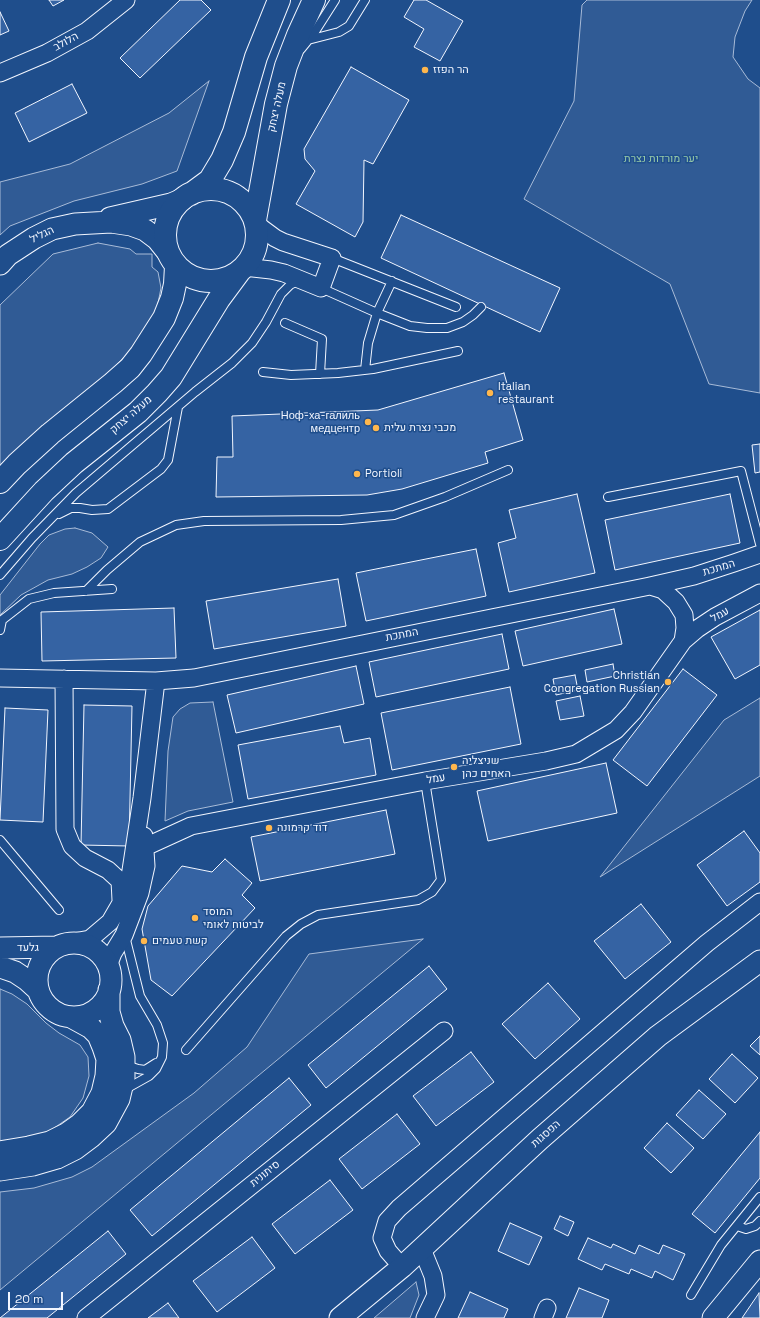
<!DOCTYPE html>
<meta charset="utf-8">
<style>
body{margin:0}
#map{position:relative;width:760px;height:1318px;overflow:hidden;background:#1f4e8c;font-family:"Space Grotesk",sans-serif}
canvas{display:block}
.scale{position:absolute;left:8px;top:1292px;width:55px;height:18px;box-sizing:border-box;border:2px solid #f2f6ff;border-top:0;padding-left:5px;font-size:12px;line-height:14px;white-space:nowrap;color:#f2f6ff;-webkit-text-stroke:3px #1f4e8c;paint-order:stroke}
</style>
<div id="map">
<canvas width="760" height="1318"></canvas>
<div class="scale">20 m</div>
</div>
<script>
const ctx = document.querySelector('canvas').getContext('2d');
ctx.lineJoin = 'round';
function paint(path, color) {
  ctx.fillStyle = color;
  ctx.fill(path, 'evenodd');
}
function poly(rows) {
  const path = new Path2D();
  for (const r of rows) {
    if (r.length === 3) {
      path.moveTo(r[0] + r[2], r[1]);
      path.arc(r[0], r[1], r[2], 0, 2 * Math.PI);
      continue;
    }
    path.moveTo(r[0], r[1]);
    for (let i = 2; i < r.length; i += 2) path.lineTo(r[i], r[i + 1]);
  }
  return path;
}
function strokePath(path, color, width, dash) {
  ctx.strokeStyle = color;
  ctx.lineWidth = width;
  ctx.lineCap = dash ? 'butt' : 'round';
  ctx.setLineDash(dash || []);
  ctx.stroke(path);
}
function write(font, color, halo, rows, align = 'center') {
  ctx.font = font + ' "Space Grotesk",Heebo,sans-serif';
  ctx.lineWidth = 3;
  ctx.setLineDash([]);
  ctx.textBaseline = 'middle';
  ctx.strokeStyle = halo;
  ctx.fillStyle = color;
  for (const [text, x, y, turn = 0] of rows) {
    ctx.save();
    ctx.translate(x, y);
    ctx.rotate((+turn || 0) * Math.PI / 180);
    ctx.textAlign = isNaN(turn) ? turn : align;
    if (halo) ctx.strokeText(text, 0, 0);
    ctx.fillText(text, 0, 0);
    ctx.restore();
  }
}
const green = poly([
 [587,0,752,0,745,11,735,37,733,57,748,79,760,88,760,393,709,384,670,284,524,199,574,101,582,5,587,0],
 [209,81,177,171,142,184,74,201,10,226,0,235,0,182,70,164,169,113,209,81],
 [98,243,130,249,136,254,152,254,152,267,158,272,161,288,155,318,133,348,0,482,0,305,53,254,98,243],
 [75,528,92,533,108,547,101,558,87,567,72,574,48,580,21,595,0,615,0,595,40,544,49,535,65,529,75,528],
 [760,698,760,776,600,877,724,720,760,698],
 [213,702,233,802,188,811,165,821,168,751,173,717,180,709,190,703,213,702],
 [423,939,0,1290,0,1192,34,1188,72,1177,92,1167,194,1093,247,1047,309,954,423,939],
 [0,989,12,994,27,1004,46,1023,59,1033,80,1045,88,1057,89,1076,83,1098,70,1117,44,1135,0,1148,0,989],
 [416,1282,419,1295,410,1318,374,1318,416,1282]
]);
paint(green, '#305b95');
strokePath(green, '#a8bbd7', 1);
const building = poly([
 [49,0,64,0,53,6,49,0],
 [180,0,201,0,211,10,140,78,120,58,180,0],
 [414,0,426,0,463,21,440,61,414,47,424,29,404,17,414,0],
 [0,12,9,31,0,35,0,12],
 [351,67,409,100,373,164,364,160,363,222,355,237,296,204,315,171,305,159,304,149,351,67],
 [72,84,87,113,29,142,15,113,72,84],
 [401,215,560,288,540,332,381,258,401,215],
 [504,373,523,440,485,452,488,463,402,489,367,495,216,497,217,457,233,457,232,416,378,410,504,373],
 [760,444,760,472,755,473,752,445,760,444],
 [577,494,595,573,509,592,498,543,516,538,509,510,577,494],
 [730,494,740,543,615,570,605,520,730,494],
 [476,549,486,596,366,621,356,573,476,549],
 [338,579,346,626,214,649,206,601,338,579],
 [174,608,176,658,42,661,41,612,174,608],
 [614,609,622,644,523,666,515,631,614,609],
 [760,610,760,665,735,679,711,637,760,610],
 [502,634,509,669,376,697,369,662,502,634],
 [613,664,615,676,587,682,585,670,613,664],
 [356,666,364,704,236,733,227,695,356,666],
 [683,669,717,695,647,786,613,760,683,669],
 [575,675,578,690,556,695,553,679,575,675],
 [510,687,521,744,392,770,381,713,510,687],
 [580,696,584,716,560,720,556,701,580,696],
 [84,705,132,706,129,846,81,845,84,705],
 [5,708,48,710,43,822,0,820,5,708],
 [340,726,344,743,370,738,376,775,248,799,238,745,340,726],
 [606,763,617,813,488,841,477,791,606,763],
 [386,810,395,854,260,881,251,837,386,810],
 [744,831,760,853,760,882,727,906,697,865,744,831],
 [225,859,252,883,242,895,255,908,172,996,151,980,142,929,148,906,182,866,212,872,225,859],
 [641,904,671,942,625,979,594,941,641,904],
 [429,966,447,989,326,1088,308,1065,429,966],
 [548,983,580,1019,535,1059,502,1024,548,983],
 [760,1036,760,1055,750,1046,760,1036],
 [471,1052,494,1082,436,1126,413,1096,471,1052],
 [732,1054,758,1078,735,1103,709,1079,732,1054],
 [289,1078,311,1105,152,1236,130,1210,289,1078],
 [699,1090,726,1114,703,1139,676,1115,699,1090],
 [397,1114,420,1144,362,1189,339,1159,397,1114],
 [667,1123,694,1148,671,1173,644,1148,667,1123],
 [760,1132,760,1178,715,1233,692,1214,760,1132],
 [330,1180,353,1210,295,1254,272,1224,330,1180],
 [560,1216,574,1222,568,1236,554,1229,560,1216],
 [510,1223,542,1237,529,1265,498,1251,510,1223],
 [108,1231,126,1254,47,1318,0,1318,108,1231],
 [252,1237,275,1268,217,1312,193,1281,252,1237],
 [588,1238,611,1248,613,1244,635,1254,639,1245,659,1254,663,1245,685,1254,673,1280,655,1271,652,1278,631,1269,629,1274,605,1264,602,1270,578,1259,588,1238],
 [579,1288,609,1300,602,1318,566,1318,579,1288],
 [470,1292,508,1309,504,1318,458,1318,470,1292],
 [759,1293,760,1318,742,1318,759,1293],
 [168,1303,179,1318,148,1318,168,1303]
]);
paint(building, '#3563a3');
strokePath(building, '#f2f6ff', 1);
const service = poly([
 [308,40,339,32,349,26,365,0],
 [301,49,314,33,335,0],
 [332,258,456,307],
 [321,288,377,313,410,326,427,328,447,328,463,322,473,315,481,307],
 [285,323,322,339,320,374],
 [365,370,368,343,377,313,392,281],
 [263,372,291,375,338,373,373,369,458,351],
 [608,497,741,471,760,544],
 [59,514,71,508,80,508,92,510,108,509,161,469,168,460,178,407],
 [0,575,32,538,76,493,195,392,232,363,252,343,266,322,281,294,290,285,299,280],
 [86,591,107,570,140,542,176,525,204,521,341,520,394,515,445,497,508,470],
 [0,630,2,620,29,599,54,593,112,589],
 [0,840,59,910],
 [186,1050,286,936,301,924,318,915,418,900,432,892,441,880,425,781],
 [127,1061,132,1067,138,1069,145,1070,156,1063],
 [124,1090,149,1076,156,1069,162,1057,163,1043,157,1025,140,996,125,936],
 [737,1226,746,1229,755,1226,760,1221],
 [691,1295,721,1245,760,1197]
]);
const minor = poly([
 [0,73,47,53,87,31,126,0],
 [244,267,271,270,284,273,321,288,332,258,283,242,275,238,256,224],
 [650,586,663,590,676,602,684,615,685,628,683,641],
 [0,678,156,681,194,678,650,586,694,576,734,563,760,554],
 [64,679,65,829,72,846,85,858,108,870,120,881,121,900],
 [145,847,191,826,425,781,546,761,576,754,616,730,633,712,683,641,697,629,715,617,760,593],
 [68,943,90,939,110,922,121,903,130,877,142,798,156,681],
 [108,966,113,953,124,935,140,893,146,866,144,836],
 [422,1249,433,1276,436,1295,425,1318],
 [402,1267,388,1251,382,1238,387,1221,399,1208,707,943,760,902],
 [86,1318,444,1031],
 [543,1318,547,1308]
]);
const tertiary = poly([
 [110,218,171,204,183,199],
 [0,264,8,255,34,238,52,229,75,224,111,222,131,225,145,230,157,239,169,254],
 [74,980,37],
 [0,948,56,947],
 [0,967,15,972,27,980,38,990],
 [0,1152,29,1147,50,1142,66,1134,80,1124,92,1112,102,1093,106,1076,107,1059,103,1047,98,1035,91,1028,71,1017],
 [0,1170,33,1165,57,1158,75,1149,91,1137,106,1123,119,1099,124,1078,124,1057,120,1040,113,1026,109,1012,109,990],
 [340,1318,402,1267,540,1139,658,1036,760,961],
 [713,1318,760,1261]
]);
const secondary = poly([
 [211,235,46],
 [191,194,210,180,222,160,234,132,256,57,279,0],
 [255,220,276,104,286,66,298,35,314,0],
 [0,482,17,464,50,434,113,383,130,368,141,354,164,318,172,298,175,284,176,266],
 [0,539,44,491,74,463,138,412,157,393,171,377,219,299,239,272]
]);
strokePath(service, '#f2f6ff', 10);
strokePath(minor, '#f2f6ff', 19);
strokePath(tertiary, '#f2f6ff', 23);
strokePath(secondary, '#f2f6ff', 24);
strokePath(service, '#1f4e8c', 8);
strokePath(minor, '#1f4e8c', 17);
strokePath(tertiary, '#1f4e8c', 21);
strokePath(secondary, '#1f4e8c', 22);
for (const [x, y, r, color] of [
 [425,70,4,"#ffb74d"],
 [490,393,4,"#ffb74d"],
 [368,422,4,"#ffb74d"],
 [376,428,4,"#ffb74d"],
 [357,474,4,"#ffb74d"],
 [668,682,4,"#ffb74d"],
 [454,767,4,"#ffb74d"],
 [269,828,4,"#ffb74d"],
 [195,918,4,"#ffb74d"],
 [144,941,4,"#ffb74d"]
]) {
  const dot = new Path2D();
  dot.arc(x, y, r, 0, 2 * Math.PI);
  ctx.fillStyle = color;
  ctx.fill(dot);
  strokePath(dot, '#1f4e8c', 1.5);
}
write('11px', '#f2f6ff', '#1f4e8c', [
 ["הלולב",66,42,-29],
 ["מעלה יצחק",277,107,-77],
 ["הגליל",42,235,-26],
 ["מעלה יצחק",131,415,-41],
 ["המתכת",719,568,-17],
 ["עמל",720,615,-30],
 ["המתכת",402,635,-11],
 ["עמל",436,779,-10],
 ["גלעד",28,948],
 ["הפסגות",546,1134,-42],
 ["סיתונית",265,1174,-39]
]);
write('11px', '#f2f6ff', '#1f4e8c', [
 ["הר הפזז",433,70],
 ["Italian",498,387],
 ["restaurant",498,400],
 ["Ноф-ха-галиль",360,416,"right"],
 ["медцентр",360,429,"right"],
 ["מכבי נצרת עלית",384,428],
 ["Portioli",365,474],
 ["Christian",660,676,"right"],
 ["Congregation Russian",660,689,"right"],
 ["שניצליה",462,761],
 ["האחים כהן",462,774],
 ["דוד קרמונה",277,828],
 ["המוסד",203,912],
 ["לביטוח לאומי",203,925],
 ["קשת טעמים",152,941]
], 'left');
write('11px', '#97c8a6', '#1f4e8c', [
 ["יער מורדות נצרת",661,159]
]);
</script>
